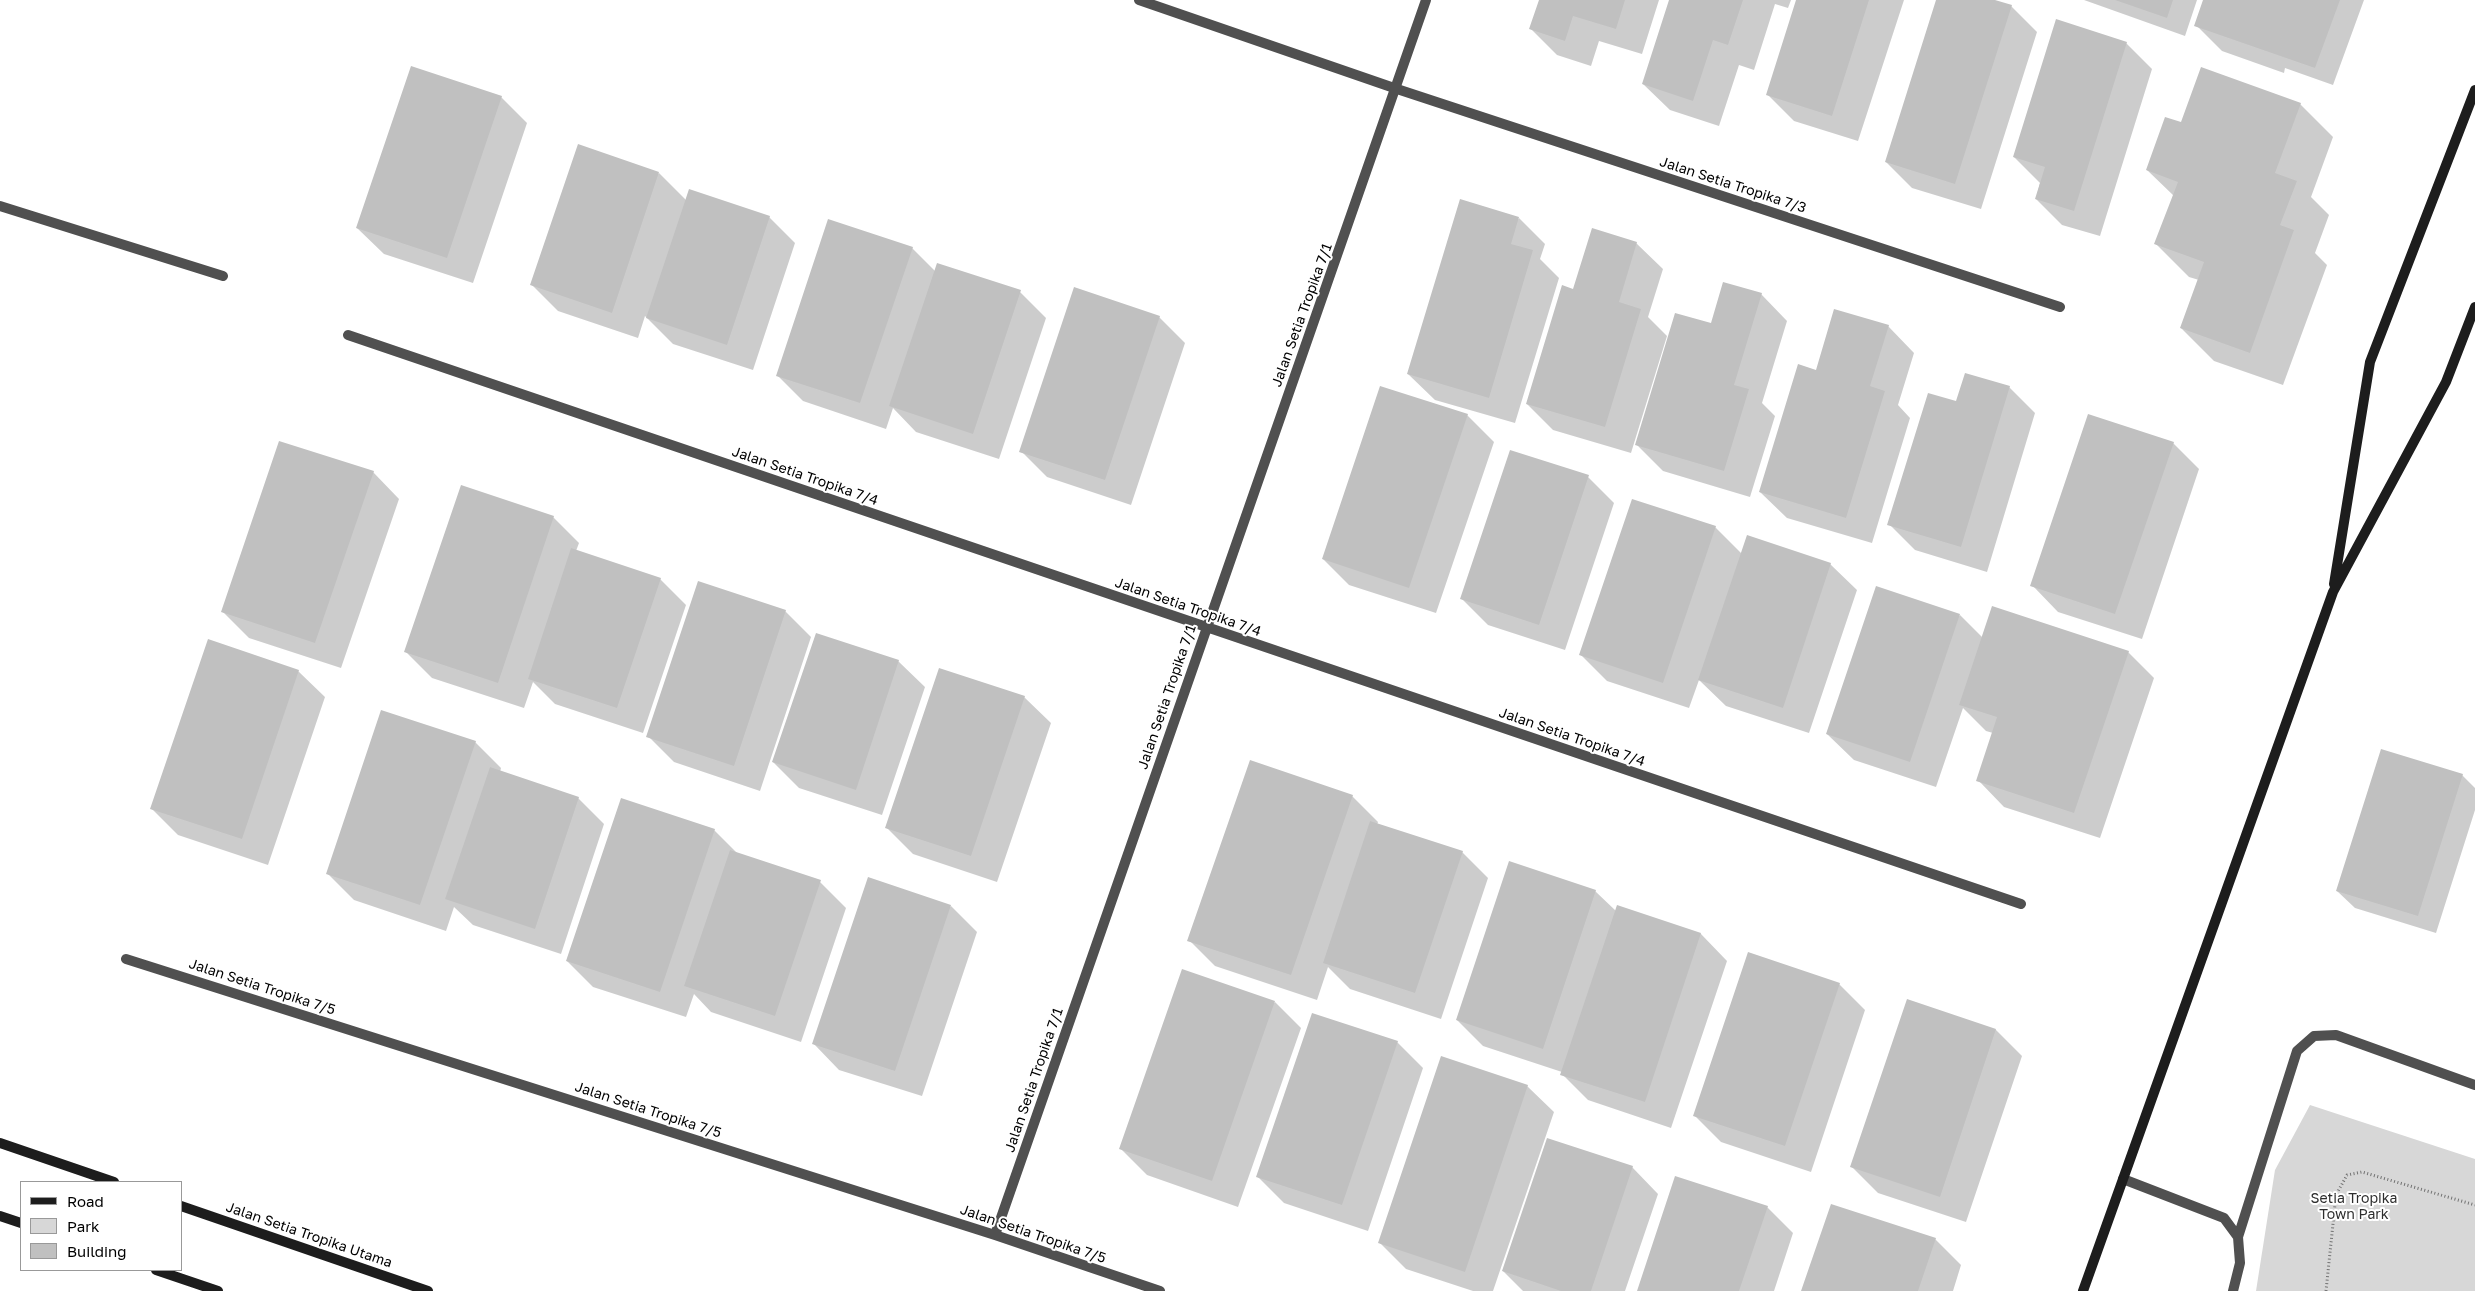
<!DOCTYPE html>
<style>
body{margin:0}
#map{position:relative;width:2475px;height:1291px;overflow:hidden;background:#fff;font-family:"Golos Text",sans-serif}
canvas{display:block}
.legend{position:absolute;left:20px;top:1181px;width:162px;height:90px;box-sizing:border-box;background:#fff;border:1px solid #999;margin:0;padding:6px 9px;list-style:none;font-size:15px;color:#000}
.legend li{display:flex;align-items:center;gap:10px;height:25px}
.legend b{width:25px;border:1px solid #999}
</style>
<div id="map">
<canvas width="2475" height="1291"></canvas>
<ul class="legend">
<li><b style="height:6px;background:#1d1d1d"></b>Road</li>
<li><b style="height:14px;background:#d7d7d7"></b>Park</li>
<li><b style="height:14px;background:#c0c0c0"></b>Building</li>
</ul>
</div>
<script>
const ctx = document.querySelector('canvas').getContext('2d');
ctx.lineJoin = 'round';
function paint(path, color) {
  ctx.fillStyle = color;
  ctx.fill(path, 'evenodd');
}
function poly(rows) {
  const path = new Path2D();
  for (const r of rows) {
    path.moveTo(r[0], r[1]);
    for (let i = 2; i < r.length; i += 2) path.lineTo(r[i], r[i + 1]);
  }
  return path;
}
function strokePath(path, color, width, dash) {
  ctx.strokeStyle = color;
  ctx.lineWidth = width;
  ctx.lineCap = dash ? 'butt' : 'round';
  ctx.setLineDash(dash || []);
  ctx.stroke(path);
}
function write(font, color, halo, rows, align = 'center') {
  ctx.font = font + ' "Golos Text",sans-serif';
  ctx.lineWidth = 4;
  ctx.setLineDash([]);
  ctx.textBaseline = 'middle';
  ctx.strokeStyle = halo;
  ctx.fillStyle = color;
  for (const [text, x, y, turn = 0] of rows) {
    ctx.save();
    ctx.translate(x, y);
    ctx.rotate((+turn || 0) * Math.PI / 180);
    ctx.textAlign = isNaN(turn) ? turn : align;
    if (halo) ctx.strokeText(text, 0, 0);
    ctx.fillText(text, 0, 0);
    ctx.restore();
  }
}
paint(poly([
 [2310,1105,2475,1159,2475,1291,2256,1291,2275,1170]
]), '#d7d7d7');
paint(poly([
 [1540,0,1659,0,1642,54,1599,41,1591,66,1557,55,1531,29],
 [1670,0,1791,0,1788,8,1775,4,1754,70,1739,65,1719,126,1670,110,1643,84],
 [1797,0,1904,0,1858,141,1794,121,1768,95],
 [1937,0,1990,0,2011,6,2037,32,1981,209,1912,188,1886,162],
 [2084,0,2197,0,2185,36],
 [2205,0,2364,0,2333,85,2285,68,2284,73,2222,51,2196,25],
 [2126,43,2152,69,2100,236,2062,225,2036,199,2040,183,2014,157],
 [501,97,527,123,473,283,384,254,357,228],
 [2300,104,2333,137,2311,197,2329,215,2315,253,2327,265,2283,385,2214,361,2181,328,2199,280,2189,277,2156,244,2174,196,2147,170,2182,124],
 [659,173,686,200,769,217,795,243,753,370,673,344,645,316,638,338,558,311,532,285],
 [1519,218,1545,244,1540,259,1559,278,1515,423,1435,400,1408,374],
 [1636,243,1663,269,1648,317,1667,336,1631,453,1553,430,1527,404,1574,290],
 [912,248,935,271,1020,292,1046,318,999,459,916,432,893,408,886,429,803,401,777,375],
 [1761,294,1787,321,1762,403,1775,416,1750,497,1663,471,1637,445,1711,325],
 [1159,317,1185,343,1131,505,1047,477,1021,451],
 [1888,326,1914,353,1898,405,1910,418,1872,543,1787,518,1760,492,1817,372],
 [2009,387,2035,413,1987,572,1915,550,1889,524,1957,403],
 [1467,415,1494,442,1436,613,1349,585,1323,559],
 [2173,443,2199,469,2142,639,2058,612,2032,585],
 [373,472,399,499,341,668,249,638,223,612],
 [1588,477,1614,503,1565,650,1488,625,1462,599],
 [553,517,579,543,576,551,660,579,686,605,643,733,555,704,533,682,524,708,432,678,406,652],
 [1715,527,1742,554,1830,564,1857,590,1809,733,1726,706,1699,680,1689,708,1607,681,1581,655],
 [785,611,811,637,760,791,674,762,648,736],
 [1960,615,1983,638,2128,652,2154,678,2100,838,2004,807,1978,780,1993,733,1986,731,1963,708,1936,787,1854,760,1827,734],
 [898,661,925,687,882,815,799,788,773,762],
 [298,671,325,697,268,865,178,835,152,809],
 [1024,697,1051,723,997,882,913,854,887,828],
 [475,742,501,768,500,772,578,798,604,824,561,954,473,925,454,907,446,931,354,900,328,874],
 [2462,775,2475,788,2475,810,2436,933,2355,908,2337,891],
 [1352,796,1378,822,1377,825,1462,852,1488,878,1441,1019,1350,989,1328,967,1317,1000,1215,966,1189,940],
 [714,830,738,854,820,882,846,908,801,1042,711,1012,694,994,686,1017,593,987,567,961],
 [1595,891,1616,911,1617,907,1701,934,1727,961,1671,1128,1588,1100,1562,1074,1562,1072,1483,1046,1457,1020],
 [951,906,977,932,922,1096,839,1070,813,1043],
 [1839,984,1865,1010,1811,1172,1721,1142,1695,1116],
 [1908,1001,1996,1030,2022,1056,1966,1222,1878,1193,1852,1167],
 [1275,1002,1301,1028,1238,1207,1147,1175,1121,1149],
 [1397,1042,1423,1068,1368,1231,1284,1203,1258,1177],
 [1527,1086,1554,1112,1493,1291,1473,1291,1406,1269,1380,1243],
 [1632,1167,1658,1194,1625,1291,1523,1291,1503,1271],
 [1767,1207,1793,1233,1774,1291,1638,1291],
 [1935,1239,1961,1265,1953,1291,1803,1291]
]), '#0003');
paint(poly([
 [1539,0,1625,0,1616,29,1573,16,1565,41,1529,29],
 [1669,0,1743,0,1728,45,1713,40,1693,101,1642,84],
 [1796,0,1869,0,1832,116,1766,95],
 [1936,0,1995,0,2012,5,1955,184,1885,162],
 [2115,0,2173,0,2167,18],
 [2203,0,2340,0,2315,68,2194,26],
 [2056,19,2127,42,2074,211,2035,199,2045,167,2013,157],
 [411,66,502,96,447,258,356,228],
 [2201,67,2301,103,2275,173,2297,181,2280,225,2294,230,2250,353,2180,328,2204,262,2154,244,2178,182,2146,170,2165,117,2181,122],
 [578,144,659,172,612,313,530,285],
 [689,189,770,216,727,345,646,318],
 [1460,199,1519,217,1511,244,1533,250,1489,398,1407,374],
 [828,219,913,247,860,403,776,376],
 [1592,228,1637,242,1619,302,1641,309,1605,427,1526,404,1562,285,1573,289],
 [937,263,1021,290,973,434,889,406],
 [1723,282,1762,293,1734,385,1749,389,1724,471,1635,445,1675,313,1711,323],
 [1074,287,1160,316,1105,480,1019,452],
 [1834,309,1889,325,1870,386,1885,391,1846,518,1759,492,1798,364,1816,370],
 [1965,373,2010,386,1961,547,1887,525,1928,393,1956,401],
 [1380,386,1468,414,1409,588,1322,559],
 [2088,414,2174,442,2115,614,2030,586],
 [279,441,374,471,315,643,221,612],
 [1510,450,1589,475,1539,625,1460,599],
 [461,485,554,516,498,683,404,652],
 [1632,499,1716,526,1663,683,1579,655],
 [1747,535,1831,563,1783,708,1698,680],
 [571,548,661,578,617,708,528,679],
 [698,581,786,610,734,766,646,737],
 [1876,586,1960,614,1910,762,1826,734],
 [1992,606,2129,651,2074,813,1976,781,1997,717,1959,705],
 [816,633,899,660,856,790,772,762],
 [208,639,299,670,242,839,150,809],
 [939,668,1025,696,971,856,885,828],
 [381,710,476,741,420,905,326,874],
 [2381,749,2463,774,2418,916,2336,891],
 [1250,760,1353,795,1291,975,1187,941],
 [490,767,579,797,535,929,445,899],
 [621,798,715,829,660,992,566,961],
 [1370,821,1463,851,1415,993,1323,963],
 [730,850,821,880,775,1016,684,986],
 [1509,861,1596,890,1543,1049,1456,1020],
 [868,877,951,905,895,1071,812,1044],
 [1617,905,1701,933,1645,1102,1560,1075],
 [1748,952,1840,983,1785,1146,1693,1116],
 [1182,969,1275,1001,1212,1181,1119,1149],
 [1907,999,1996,1029,1940,1197,1850,1167],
 [1312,1013,1398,1041,1342,1205,1256,1177],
 [1441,1056,1528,1085,1465,1272,1378,1243],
 [1547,1138,1633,1166,1591,1291,1561,1291,1502,1271],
 [1675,1176,1768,1206,1739,1291,1637,1291],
 [1831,1204,1936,1238,1918,1291,1801,1291]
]), '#c0c0c0');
strokePath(poly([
 [2326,1291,2336,1195,2347,1175,2362,1172,2475,1205]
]), '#727272', 3, [1, 2.5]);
strokePath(poly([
 [1139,0,1397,89],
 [0,206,223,276],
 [2123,1179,2224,1218,2238,1237,2240,1263,2233,1291],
 [2238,1237,2297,1051,2314,1036,2336,1035,2475,1085]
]), '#505050', 10);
strokePath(poly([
 [1397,89,2060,307],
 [348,335,2021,904],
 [126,959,995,1235,1160,1291],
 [995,1235,1426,0]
]), '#505050', 10);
strokePath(poly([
 [2334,584,2370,362,2475,90],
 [0,1143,114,1182],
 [181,1206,428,1291],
 [0,1216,21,1223],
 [156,1270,218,1291],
 [2083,1291,2333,592,2446,382,2475,307]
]), '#1d1d1d', 10);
write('14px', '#000', '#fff', [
 ["Jalan Setia Tropika 7/3",1733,185,18],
 ["Jalan Setia Tropika 7/1",1302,315,-70],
 ["Jalan Setia Tropika 7/4",805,476,19],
 ["Jalan Setia Tropika 7/4",1188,607,19],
 ["Jalan Setia Tropika 7/1",1167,697,-71],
 ["Jalan Setia Tropika 7/4",1572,737,19],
 ["Jalan Setia Tropika 7/5",262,987,18],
 ["Jalan Setia Tropika 7/1",1034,1080,-71],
 ["Jalan Setia Tropika 7/5",648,1110,18],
 ["Jalan Setia Tropika 7/5",1033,1234,19],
 ["Jalan Setia Tropika Utama",309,1235,19]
]);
write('14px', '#2e2e2e', '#fff', [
 ["Setia Tropika",2354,1199],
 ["Town Park",2354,1215]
]);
</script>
